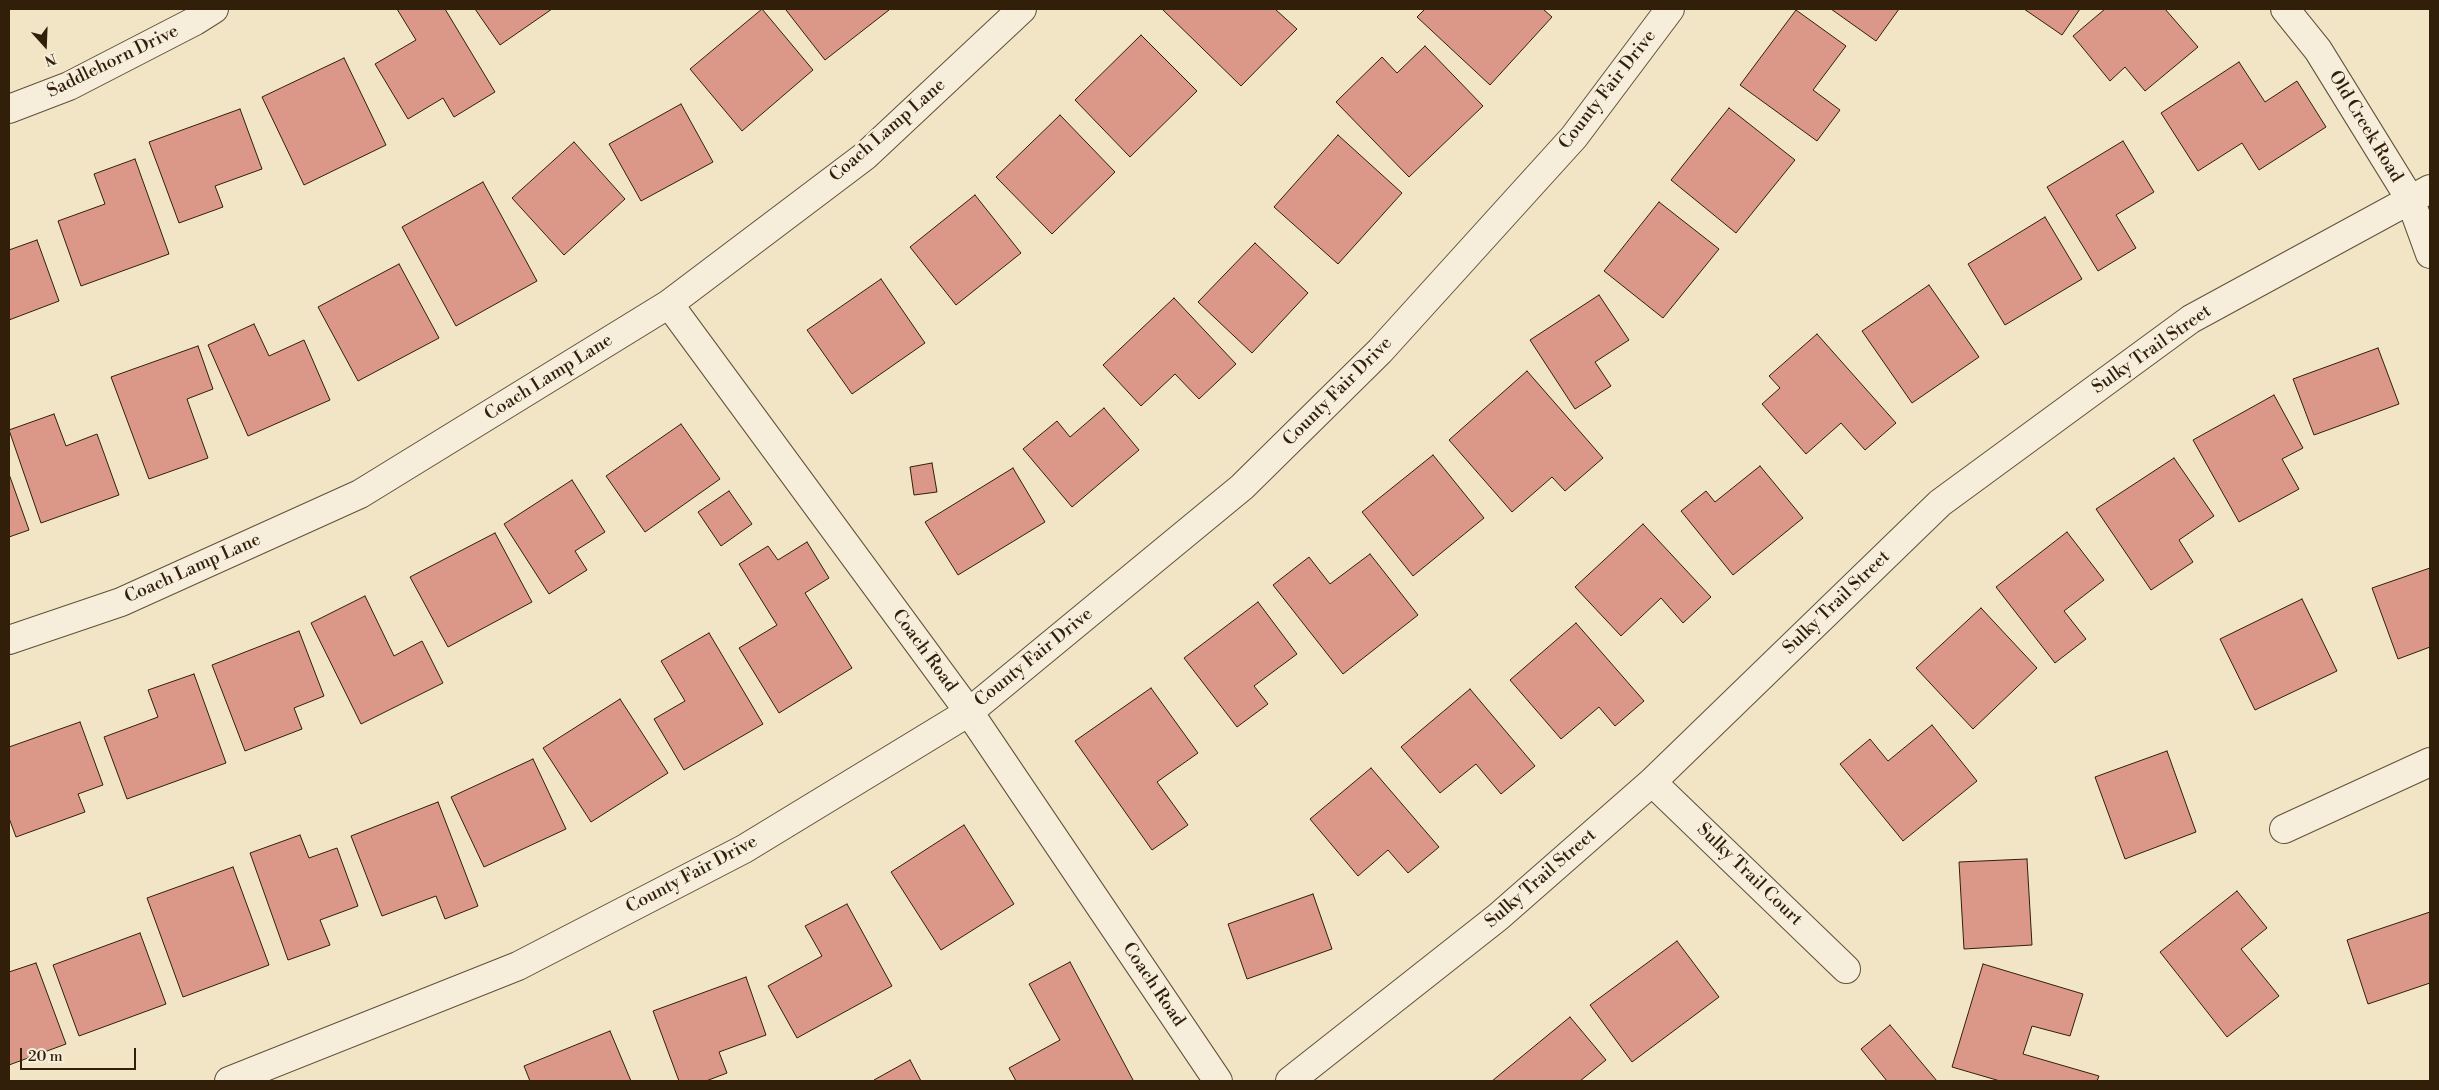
<!DOCTYPE html>
<style>
body{margin:0}
#map{position:relative;width:2439px;height:1090px;overflow:hidden;background:#f1e5c6;font-family:"Libre Bodoni",serif}
canvas{display:block}
.frame{position:absolute;inset:0;border:10px solid #311f0a;pointer-events:none}
.north{position:absolute;left:20px;top:20px;width:50px;height:50px;-webkit-text-stroke:4px #f6eeda;paint-order:stroke;rotate:160deg;font-size:14px;font-weight:700;line-height:20px;text-align:center;color:#311f0a}
.north::after{content:'';display:block;margin:auto;width:18px;height:22px;background:#311f0a;clip-path:polygon(50% 0,100% 100%,50% 72%,0 100%)}
.scale{position:absolute;left:20px;top:1048px;width:116px;height:22px;box-sizing:border-box;border:2px solid #311f0a;border-top:0;padding-left:6px;font-size:15px;line-height:18px;white-space:nowrap;color:#311f0a;-webkit-text-stroke:4px #f6eeda;paint-order:stroke}
</style>
<div id="map">
<canvas width="2439" height="1090"></canvas>
<div class="frame"></div>
<div class="north">N</div>
<div class="scale">20 m</div>
</div>
<script>
const ctx = document.querySelector('canvas').getContext('2d');
ctx.lineJoin = 'round';
function paint(path, color) {
  ctx.fillStyle = color;
  ctx.fill(path, 'evenodd');
}
function poly(rows) {
  const path = new Path2D();
  for (const r of rows) {
    path.moveTo(r[0], r[1]);
    for (let i = 2; i < r.length; i += 2) path.lineTo(r[i], r[i + 1]);
  }
  return path;
}
function strokePath(path, color, width, dash) {
  ctx.strokeStyle = color;
  ctx.lineWidth = width;
  ctx.lineCap = dash ? 'butt' : 'round';
  ctx.setLineDash(dash || []);
  ctx.stroke(path);
}
function write(font, color, halo, rows, align = 'center') {
  ctx.font = font + ' "Libre Bodoni",serif';
  ctx.lineWidth = 4.5;
  ctx.setLineDash([]);
  ctx.textBaseline = 'middle';
  ctx.strokeStyle = halo;
  ctx.fillStyle = color;
  for (const [text, x, y, turn = 0] of rows) {
    ctx.save();
    ctx.translate(x, y);
    ctx.rotate((+turn || 0) * Math.PI / 180);
    ctx.textAlign = isNaN(turn) ? turn : align;
    if (halo) ctx.strokeText(text, 0, 0);
    ctx.fillText(text, 0, 0);
    ctx.restore();
  }
}
const building = poly([
 [397,9,445,9,495,92,454,117,443,98,408,119,375,64,416,40,397,9],
 [475,9,552,9,500,45,475,9],
 [762,9,813,70,742,131,690,69,762,9],
 [787,9,888,9,889,10,825,60,786,10,787,9],
 [1162,9,1275,9,1297,29,1241,86,1162,9],
 [1425,9,1543,9,1552,17,1490,85,1417,17,1425,9],
 [1831,9,1899,9,1876,41,1831,9],
 [2024,9,2080,9,2062,35,2024,9],
 [2105,9,2165,9,2198,47,2145,91,2125,67,2110,81,2073,36,2105,9],
 [1796,10,1846,46,1813,90,1840,110,1817,141,1740,85,1796,10],
 [1141,35,1197,91,1130,157,1075,100,1141,35],
 [1425,46,1483,106,1409,177,1336,102,1382,57,1397,73,1425,46],
 [344,58,386,145,304,185,262,97,344,58],
 [2239,62,2265,102,2297,81,2326,127,2259,170,2242,143,2198,171,2161,113,2239,62],
 [681,104,713,162,641,201,609,144,681,104],
 [1729,108,1795,160,1736,233,1671,180,1729,108],
 [240,109,262,169,215,186,223,207,179,223,149,142,240,109],
 [1060,115,1115,172,1052,234,996,177,1060,115],
 [1338,135,1402,193,1338,264,1274,207,1338,135],
 [2123,141,2154,192,2116,215,2136,248,2098,271,2047,187,2123,141],
 [574,142,625,199,564,255,512,198,574,142],
 [135,159,169,254,81,286,58,221,105,204,94,174,135,159],
 [483,182,537,281,456,326,402,227,483,182],
 [975,195,1021,253,956,305,910,247,975,195],
 [1659,202,1719,249,1663,318,1604,271,1659,202],
 [2045,217,2082,279,2005,325,1968,264,2045,217],
 [37,240,59,301,9,320,9,250,37,240],
 [1255,243,1308,293,1252,353,1198,302,1255,243],
 [399,264,439,338,358,381,318,307,399,264],
 [881,279,925,343,852,394,807,330,881,279],
 [1929,285,1979,357,1912,403,1862,331,1929,285],
 [1599,295,1629,340,1595,362,1611,386,1575,409,1530,340,1599,295],
 [1174,298,1236,364,1199,399,1175,374,1141,406,1103,365,1174,298],
 [254,324,269,356,304,340,330,400,248,436,208,345,254,324],
 [1817,334,1896,423,1865,450,1841,423,1806,454,1762,404,1780,388,1769,376,1817,334],
 [198,346,213,389,187,399,208,458,149,479,111,377,198,346],
 [2378,348,2399,404,2314,435,2293,379,2378,348],
 [1527,371,1603,458,1565,491,1552,477,1512,512,1449,440,1527,371],
 [2274,395,2303,448,2282,459,2299,489,2239,522,2193,440,2274,395],
 [1104,408,1139,450,1072,507,1023,449,1057,421,1070,437,1104,408],
 [54,414,66,446,97,434,119,495,41,523,9,430,54,414],
 [681,424,720,479,645,532,606,476,681,424],
 [1433,455,1484,518,1413,576,1362,512,1433,455],
 [2174,458,2214,516,2179,540,2193,562,2151,590,2096,509,2174,458],
 [932,463,937,492,914,495,910,467,932,463],
 [1760,466,1803,518,1733,575,1681,511,1706,491,1715,502,1760,466],
 [1013,468,1045,522,958,575,925,522,1013,468],
 [9,474,29,530,9,537,9,474],
 [572,480,605,532,575,551,587,570,549,594,504,524,572,480],
 [729,491,752,524,721,546,698,512,729,491],
 [1643,524,1711,597,1683,623,1661,598,1621,636,1575,587,1643,524],
 [2067,532,2104,580,2064,611,2086,639,2055,663,1996,587,2067,532],
 [495,533,532,602,448,647,410,577,495,533],
 [807,542,829,578,805,593,852,668,779,713,739,648,777,625,739,564,768,546,778,560,807,542],
 [1370,554,1418,615,1343,674,1273,585,1309,557,1330,584,1370,554],
 [2430,568,2430,647,2398,659,2372,588,2430,568],
 [365,596,394,656,422,641,443,683,361,724,311,623,365,596],
 [2302,599,2337,671,2255,710,2220,639,2302,599],
 [1258,602,1297,654,1254,686,1268,704,1237,727,1184,658,1258,602],
 [1981,608,2037,668,1973,729,1916,668,1981,608],
 [1576,623,1644,701,1615,726,1599,707,1561,739,1510,680,1576,623],
 [299,631,324,696,294,708,302,729,245,751,212,665,299,631],
 [709,633,763,724,684,770,654,719,685,701,661,661,709,633],
 [194,674,226,763,127,799,104,737,158,717,148,690,194,674],
 [1151,688,1198,753,1157,782,1188,825,1152,850,1075,741,1151,688],
 [1470,689,1535,766,1501,794,1476,764,1440,793,1401,747,1470,689],
 [620,699,668,773,591,822,543,748,620,699],
 [80,722,103,785,78,794,85,812,16,837,9,818,9,747,80,722],
 [1932,725,1977,781,1903,841,1840,764,1870,739,1888,761,1932,725],
 [2167,751,2196,832,2125,859,2095,777,2167,751],
 [533,759,566,829,484,867,451,797,533,759],
 [1371,768,1439,847,1408,873,1388,850,1358,876,1310,819,1371,768],
 [438,802,478,906,445,919,436,896,382,916,351,836,438,802],
 [964,825,1014,904,941,950,891,872,964,825],
 [300,835,309,858,337,848,358,906,320,920,330,945,288,960,250,853,300,835],
 [2027,859,2032,945,1964,949,1959,862,2027,859],
 [233,867,269,965,183,997,147,898,233,867],
 [2237,891,2267,928,2241,949,2279,996,2227,1037,2160,952,2237,891],
 [1313,894,1332,949,1247,979,1228,924,1313,894],
 [847,904,892,986,797,1038,768,986,822,956,805,926,847,904],
 [2430,912,2430,983,2368,1004,2347,940,2430,912],
 [140,933,166,1004,79,1036,53,965,140,933],
 [1677,941,1719,997,1632,1062,1590,1005,1677,941],
 [1070,962,1133,1080,1131,1081,1016,1081,1009,1068,1060,1040,1029,984,1070,962],
 [36,963,66,1044,9,1065,9,972,36,963],
 [1983,964,2083,994,2070,1036,2032,1026,2023,1054,2099,1076,2097,1081,2000,1081,1952,1067,1983,964],
 [746,977,766,1035,719,1052,727,1073,706,1081,679,1081,653,1011,746,977],
 [1570,1017,1606,1060,1580,1081,1492,1081,1570,1017],
 [1890,1025,1937,1081,1887,1081,1861,1049,1890,1025],
 [610,1031,631,1081,530,1081,524,1066,610,1031],
 [910,1060,921,1081,875,1081,874,1080,910,1060]
]);
paint(building, '#db9888');
strokePath(building, '#311f0a', 1);
const street = poly([
 [2285,9,2318,50,2410,199,2430,254],
 [9,109,69,86,195,21,214,9],
 [669,304,969,712,1218,1081],
 [9,640,121,602,360,494,669,304,865,156,1022,9],
 [1652,782,1846,969],
 [2284,829,2430,762],
 [229,1081,518,966,744,849,969,712,1242,487,1380,351,1574,137,1670,9],
 [1290,1081,1498,917,1652,782,1940,503,2191,319,2430,189]
]);
strokePath(street, '#615039', 30);
strokePath(street, '#f6eeda', 28);
write('18px', '#311f0a', '#f6eeda', [
 ["Saddlehorn Drive",113,62,-26],
 ["County Fair Drive",1608,90,-52],
 ["Old Creek Road",2365,127,59],
 ["Coach Lamp Lane",888,131,-41],
 ["Sulky Trail Street",2152,350,-35],
 ["Coach Lamp Lane",549,378,-32],
 ["County Fair Drive",1338,392,-45],
 ["Coach Lamp Lane",193,569,-24],
 ["Sulky Trail Street",1837,603,-44],
 ["Coach Road",924,651,54],
 ["County Fair Drive",1034,658,-39],
 ["County Fair Drive",692,875,-28],
 ["Sulky Trail Court",1749,875,44],
 ["Sulky Trail Street",1541,879,-41],
 ["Coach Road",1153,985,56]
]);
</script>
